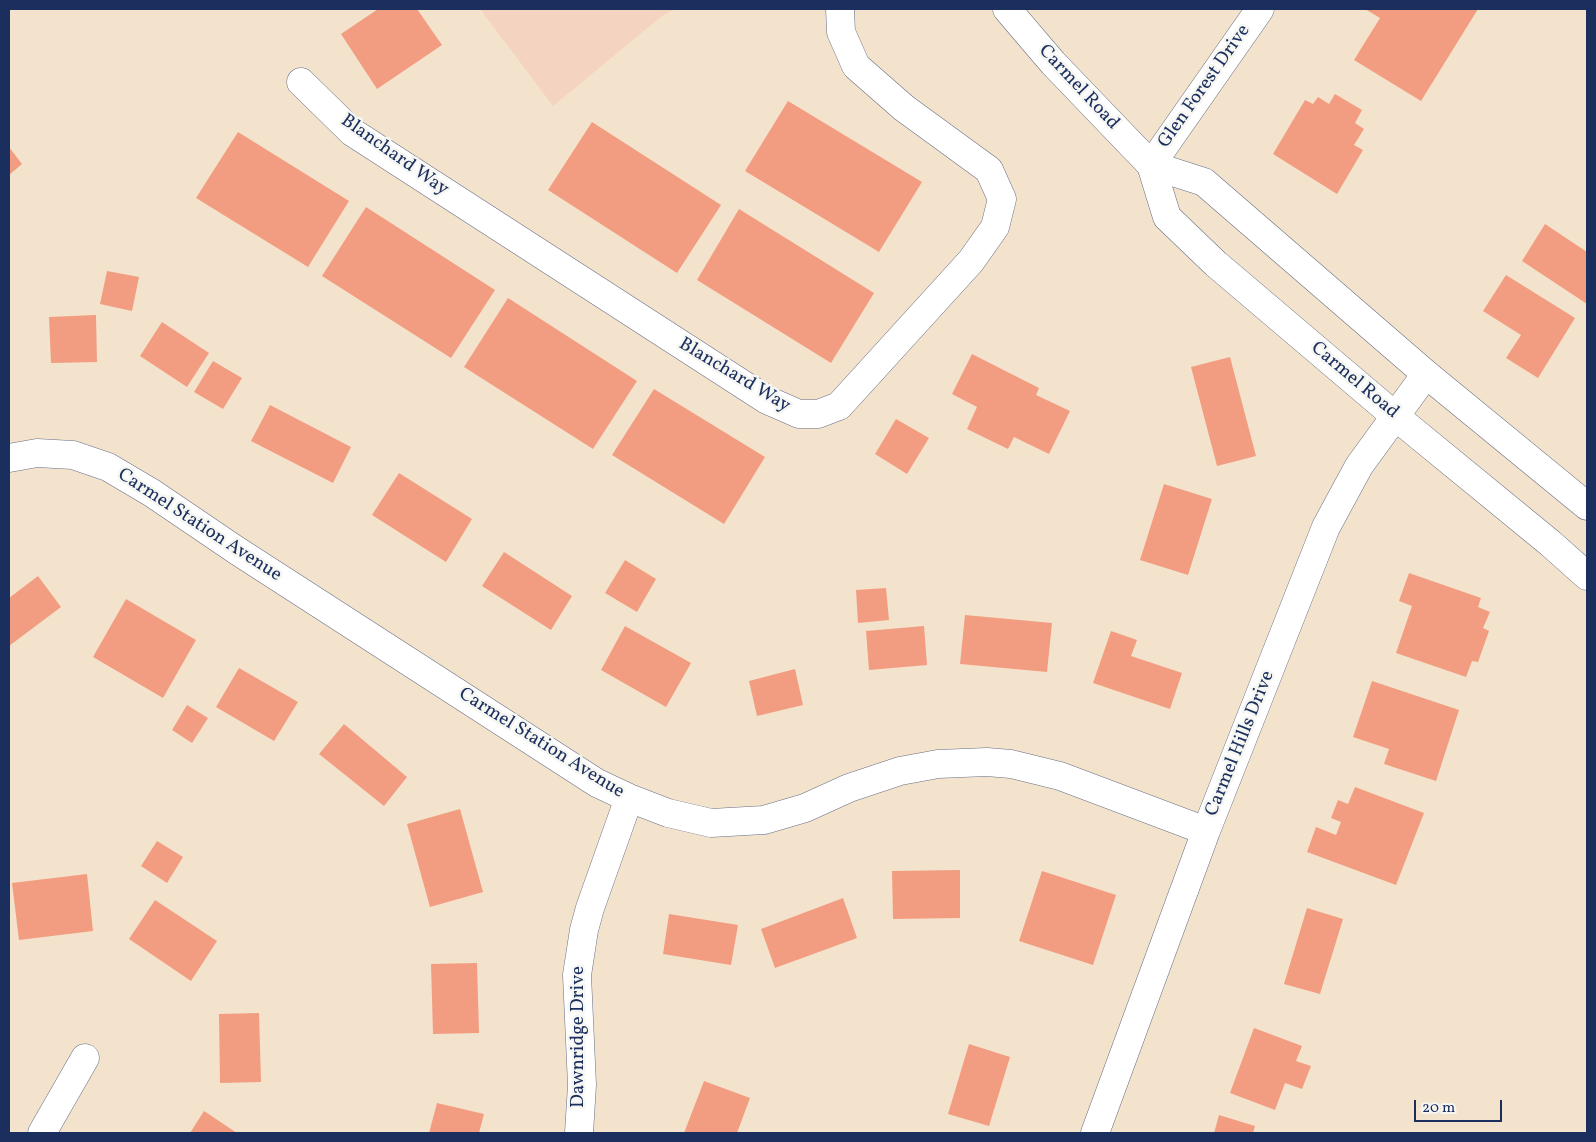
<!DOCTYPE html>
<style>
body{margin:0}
#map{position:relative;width:1596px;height:1142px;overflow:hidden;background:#f4e3cc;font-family:Vollkorn,serif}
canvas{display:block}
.frame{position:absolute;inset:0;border:10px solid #1b2f5e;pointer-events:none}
.scale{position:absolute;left:1414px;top:1100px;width:88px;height:22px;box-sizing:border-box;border:2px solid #1b2f5e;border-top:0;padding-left:6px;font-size:15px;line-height:18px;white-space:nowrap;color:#1b2f5e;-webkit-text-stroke:4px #f6f6f2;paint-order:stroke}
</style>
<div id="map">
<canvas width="1596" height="1142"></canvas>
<div class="frame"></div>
<div class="scale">20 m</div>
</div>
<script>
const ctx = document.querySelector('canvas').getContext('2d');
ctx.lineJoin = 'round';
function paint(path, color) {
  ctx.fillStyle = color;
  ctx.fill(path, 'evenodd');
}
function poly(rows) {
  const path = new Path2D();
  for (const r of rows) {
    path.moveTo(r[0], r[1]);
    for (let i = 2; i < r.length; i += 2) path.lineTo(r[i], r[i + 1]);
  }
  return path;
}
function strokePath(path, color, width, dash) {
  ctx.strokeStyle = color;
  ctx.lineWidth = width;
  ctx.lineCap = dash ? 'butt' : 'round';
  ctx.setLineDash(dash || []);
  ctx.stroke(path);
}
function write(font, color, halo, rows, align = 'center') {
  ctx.font = font + ' Vollkorn,serif';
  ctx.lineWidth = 5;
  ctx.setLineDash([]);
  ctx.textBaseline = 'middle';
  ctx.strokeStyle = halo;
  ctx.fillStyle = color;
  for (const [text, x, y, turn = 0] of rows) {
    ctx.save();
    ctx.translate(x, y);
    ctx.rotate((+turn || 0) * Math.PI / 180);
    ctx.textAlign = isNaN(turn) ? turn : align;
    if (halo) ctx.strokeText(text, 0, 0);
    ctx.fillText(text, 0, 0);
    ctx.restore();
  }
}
paint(poly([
 [480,9,675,9,662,16,553,106]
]), '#f4d3c0');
paint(poly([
 [378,9,417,9,442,45,377,89,341,34],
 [1365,9,1478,9,1421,101,1354,60,1380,18],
 [1335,94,1362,110,1355,123,1364,129,1354,145,1363,150,1337,194,1273,154,1305,100,1313,104,1318,97,1329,104],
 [788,101,922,182,879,252,745,171],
 [592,122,721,205,677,273,548,190],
 [238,132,349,201,308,267,196,198],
 [9,147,22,164,9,175],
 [366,207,495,290,451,358,322,276],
 [739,209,874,293,831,363,697,280],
 [1545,224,1587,252,1587,304,1522,261],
 [107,271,139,277,132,311,100,304],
 [1506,275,1575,318,1538,378,1506,358,1521,335,1483,311],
 [508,298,637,381,593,449,464,367],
 [96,315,97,362,51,363,49,317],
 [162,322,209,353,187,387,140,356],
 [972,354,1039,388,1036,395,1070,411,1049,454,1014,437,1008,449,967,429,977,407,952,394],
 [1230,357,1256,456,1217,466,1191,367],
 [213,361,242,378,223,409,194,392],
 [654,389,765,457,724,524,612,455],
 [270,405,351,447,333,483,251,441],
 [896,419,929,438,907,474,875,454],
 [399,473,472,519,446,562,372,515],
 [1164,484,1212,499,1188,575,1140,560],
 [504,552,572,596,551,630,482,586],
 [625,560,656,579,637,612,605,593],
 [1409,573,1481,598,1478,607,1490,612,1483,628,1489,631,1478,662,1472,661,1466,677,1396,653,1412,606,1399,601],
 [38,576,61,607,9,646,9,598],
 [886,588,889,620,858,623,856,590],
 [126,599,196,640,163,698,93,657],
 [965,615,1052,623,1047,672,960,664],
 [625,626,691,663,666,707,601,670],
 [924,626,927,665,869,670,866,631],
 [1111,631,1137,640,1131,656,1182,673,1170,709,1093,683],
 [239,668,298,702,274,741,216,707],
 [795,669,803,705,757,716,749,681],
 [1372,681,1459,710,1436,781,1384,764,1389,749,1353,737],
 [187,705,208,718,192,743,172,730],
 [344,724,407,777,384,806,319,754],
 [1355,787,1424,813,1396,885,1307,852,1316,827,1336,835,1341,822,1331,818,1338,800,1348,804],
 [460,809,483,892,430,907,407,824],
 [157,841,183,857,167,883,141,866],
 [960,870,960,918,893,919,892,871],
 [1042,871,1116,895,1093,965,1019,941],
 [87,874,93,931,19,940,12,883],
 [843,898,857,938,775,968,761,929],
 [155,900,217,941,191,981,129,939],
 [1307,908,1343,919,1320,994,1284,984],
 [669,914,738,925,731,965,663,954],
 [477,963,479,1033,433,1034,431,964],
 [259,1013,261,1082,220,1083,219,1014],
 [1254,1028,1302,1046,1296,1061,1311,1066,1302,1089,1285,1083,1275,1110,1230,1093],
 [969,1044,1010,1057,989,1126,948,1114],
 [704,1081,750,1098,737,1133,684,1133],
 [437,1103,484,1114,479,1133,429,1133],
 [204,1111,237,1133,190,1133],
 [1219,1115,1255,1126,1253,1133,1214,1133]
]), '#f29d81');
const street = poly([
 [301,82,352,132,767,400,799,414,818,414,839,406,971,261,995,227,1002,199,989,170,904,108,856,66,841,32,840,9],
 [1151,165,1260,9],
 [9,458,37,453,73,455,108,467,152,493,236,550,597,783,629,798,668,813,711,823,764,820,805,808,849,788,900,771,938,764,987,762,1011,764,1060,776,1206,831],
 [42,1133,85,1058],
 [579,1133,582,1085,577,975,584,930,590,908,629,798],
 [1095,1133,1206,831,1326,527,1359,466,1426,374]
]);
const secondary = poly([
 [1007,9,1053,63,1151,165,1167,217,1216,264,1395,416,1550,543,1587,576],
 [1151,165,1204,182,1426,374,1587,506]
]);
strokePath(street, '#676e84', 29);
strokePath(secondary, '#676e84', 29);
strokePath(street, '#fff', 28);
strokePath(secondary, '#fff', 28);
write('19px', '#1b2f5e', '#f6f6f2', [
 ["Glen Forest Drive",1205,87,-55],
 ["Carmel Road",1078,88,47],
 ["Blanchard Way",394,156,35],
 ["Blanchard Way",734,376,31],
 ["Carmel Road",1354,381,40],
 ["Carmel Station Avenue",199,526,33],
 ["Carmel Station Avenue",541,744,32],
 ["Carmel Hills Drive",1241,744,-68],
 ["Dawnridge Drive",580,1037,-90]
]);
</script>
